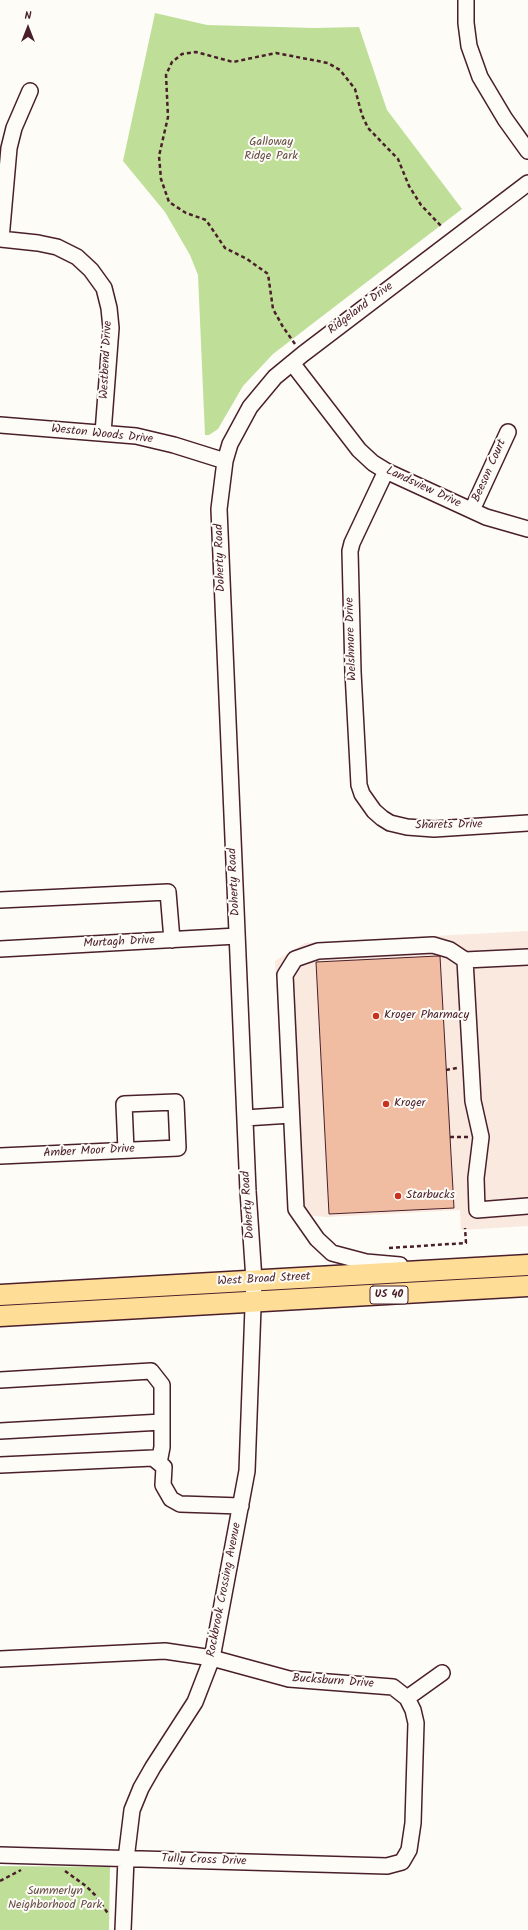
<!DOCTYPE html>
<style>
body{margin:0}
#map{position:relative;width:528px;height:1930px;overflow:hidden;background:#fdfcf7;font-family:Kalam,sans-serif}
canvas{display:block}
.north{position:absolute;left:8px;top:8px;width:40px;height:40px;-webkit-text-stroke:3px #fdfcf7;paint-order:stroke;rotate:0deg;font-size:11px;font-weight:700;line-height:16px;text-align:center;color:#4a1f2b}
.north::after{content:'';display:block;margin:auto;width:14px;height:18px;background:#4a1f2b;clip-path:polygon(50% 0,100% 100%,50% 72%,0 100%)}
</style>
<div id="map">
<canvas width="528" height="1930"></canvas>
<div class="north">N</div>
</div>
<script>
const ctx = document.querySelector('canvas').getContext('2d');
ctx.lineJoin = 'round';
function paint(path, color) {
  ctx.fillStyle = color;
  ctx.fill(path, 'evenodd');
}
function poly(rows) {
  const path = new Path2D();
  for (const r of rows) {
    path.moveTo(r[0], r[1]);
    for (let i = 2; i < r.length; i += 2) path.lineTo(r[i], r[i + 1]);
  }
  return path;
}
function strokePath(path, color, width, dash) {
  ctx.strokeStyle = color;
  ctx.lineWidth = width;
  ctx.lineCap = dash ? 'butt' : 'round';
  ctx.setLineDash(dash || []);
  ctx.stroke(path);
}
function write(font, color, halo, rows, align = 'center') {
  ctx.font = font + ' Kalam,sans-serif';
  ctx.lineWidth = 4;
  ctx.setLineDash([]);
  ctx.textBaseline = 'middle';
  ctx.strokeStyle = halo;
  ctx.fillStyle = color;
  for (const [text, x, y, turn = 0] of rows) {
    ctx.save();
    ctx.translate(x, y);
    ctx.rotate((+turn || 0) * Math.PI / 180);
    ctx.textAlign = isNaN(turn) ? turn : align;
    if (halo) ctx.strokeText(text, 0, 0);
    ctx.fillText(text, 0, 0);
    ctx.restore();
  }
}
paint(poly([
 [528,931,528,1226,461,1230,460,1210,327,1217,289,1214,275,961,305,943]
]), '#f9e9de');
paint(poly([
 [155,13,207,25,315,28,359,27,387,110,462,209,273,354,243,386,218,429,209,435,205,435,198,275,190,255,165,212,123,161],
 [0,1866,110,1867,109,1930,0,1930]
]), '#bfdf98');
const building = poly([
 [438,956,440,956,454,1208,329,1214,316,962,438,956]
]);
paint(building, '#f0bca2');
strokePath(building, '#4a1f2b', 1);
const minor = poly([
 [466,0,466,23,469,46,480,77,505,119,528,151],
 [0,239,38,243,57,247,77,257,91,270,104,288,109,308,111,328,103,433],
 [1,239,9,148,14,128,30,91],
 [292,363,359,450,373,463,386,471,486,517,528,529],
 [0,425,136,436,174,445,225,461],
 [386,471,352,543,350,551,353,672,359,785,362,794,374,811,382,818,390,823,407,827,434,829,528,823],
 [472,510,508,432],
 [0,900,168,892,172,940],
 [0,949,237,936],
 [528,957,465,960,473,1101,481,1137,476,1178,477,1210,528,1206],
 [245,1118,291,1115],
 [0,1156,178,1148,176,1102,124,1104,126,1150],
 [400,1265,366,1262,332,1253,317,1239,296,1209,285,975,295,959,318,951,433,945,450,950,465,960],
 [0,1380,151,1371,162,1385,162,1447,159,1463],
 [0,1431,162,1422],
 [0,1465,153,1458,164,1467,163,1485,171,1499,180,1504,241,1506],
 [0,1659,165,1651,212,1658,289,1679,393,1687,407,1698,413,1710,416,1723,413,1823,409,1850,402,1862,387,1866,0,1855],
 [407,1698,442,1673],
 [123,1930,126,1859,132,1810,141,1788,153,1767,195,1702,212,1658,247,1471,254,1280,248,1191,219,509,225,461,230,444,250,407,275,377,303,354,528,183]
]);
const major = poly([
 [0,1295,528,1265],
 [0,1316,528,1286]
]);
strokePath(minor, '#4a1f2b', 18);
strokePath(major, '#4a1f2b', 23);
strokePath(poly([
 [295,344,283,327,273,309,268,274,247,259,225,248,206,220,186,213,169,202,161,179,159,156,168,117,166,75,172,62,182,54,196,52,233,62,276,53,328,63,340,70,355,89,362,115,368,128,398,159,409,186,421,205,442,227],
 [446,1070,457,1068],
 [450,1137,468,1137],
 [389,1248,466,1243,465,1228],
 [65,1871,86,1886,95,1895,109,1915],
 [0,1881,21,1870]
]), '#4a1f2b', 2.5, [4, 3]);
strokePath(minor, '#fdfcf7', 15);
strokePath(major, '#fedd96', 20);
for (const [x, y, r, color] of [
 [376,1016,4,"#c8321e"],
 [386,1104,4,"#c8321e"],
 [398,1196,4,"#c8321e"]
]) {
  const dot = new Path2D();
  dot.arc(x, y, r, 0, 2 * Math.PI);
  ctx.fillStyle = color;
  ctx.fill(dot);
  strokePath(dot, '#fdfcf7', 1.5);
}
for (const [x, y, w] of [
 [389,1295,38]
]) {
  const box = new Path2D();
  box.roundRect(x - w / 2, y - 9, w, 18, 3);
  ctx.fillStyle = '#fdfcf7';
  ctx.fill(box);
  strokePath(box, '#4a1f2b', 1);
}
write('bold 11px', '#4a1f2b', null, [
 ["US 40",389,1295]
]);
write('12px', '#674f46', '#fdfcf7', [
 ["Galloway",271,143],
 ["Ridge Park",271,157],
 ["Summerlyn",55,1892],
 ["Neighborhood Park",55,1906]
]);
write('12px', '#4a1f2b', '#fdfcf7', [
 ["Ridgeland Drive",361,309,-37],
 ["Westbend Drive",107,360,-87],
 ["Weston Woods Drive",102,435,6],
 ["Beeson Court",490,471,-66],
 ["Landsview Drive",423,488,25],
 ["Doherty Road",221,558,-92],
 ["Welshmore Drive",352,639,-92],
 ["Sharets Drive",449,826,-1],
 ["Doherty Road",235,882,-93],
 ["Murtagh Drive",119,943,-3],
 ["Amber Moor Drive",89,1152,-3],
 ["Doherty Road",249,1205,-94],
 ["West Broad Street",264,1280,-3],
 ["Rockbrook Crossing Avenue",225,1590,-79],
 ["Bucksburn Drive",333,1682,4],
 ["Tully Cross Drive",204,1861,2]
]);
write('12px', '#4a1f2b', '#fdfcf7', [
 ["Kroger Pharmacy",384,1016],
 ["Kroger",394,1104],
 ["Starbucks",406,1196]
], 'left');
</script>
